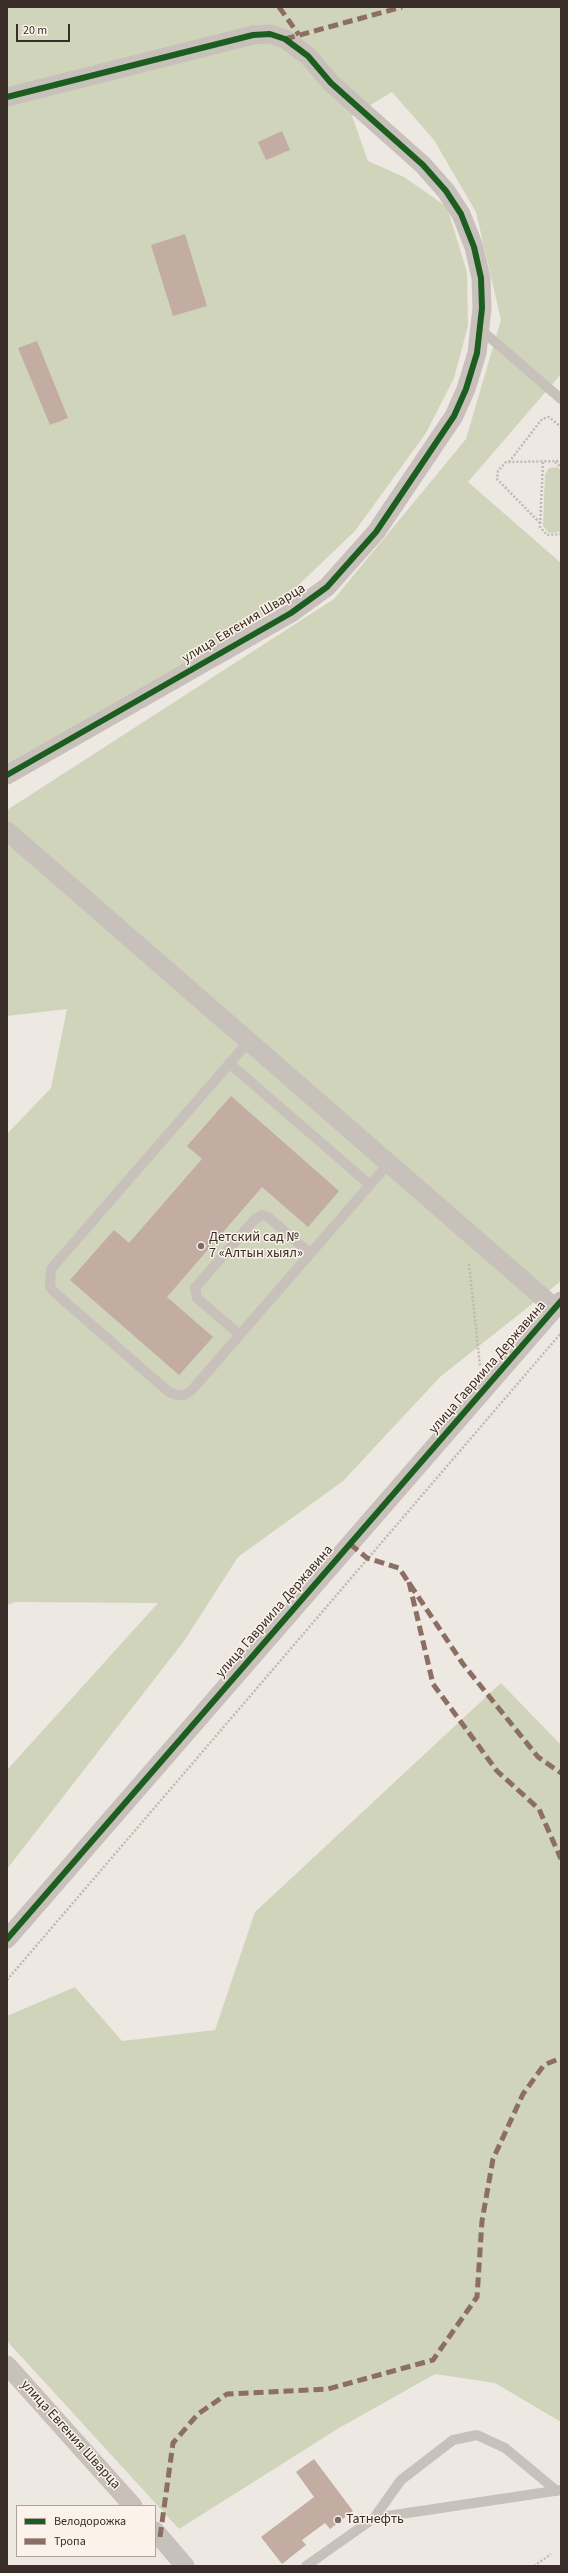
<!DOCTYPE html>
<meta charset="utf-8">
<style>
body{margin:0}
#map{position:relative;width:568px;height:2573px;overflow:hidden;background:#eee8e2;font-family:"Source Sans 3",sans-serif}
canvas{display:block}
.frame{position:absolute;inset:0;border:8px solid #392d28;pointer-events:none}
.legend{position:absolute;left:16px;top:2505px;width:140px;height:52px;box-sizing:border-box;background:#fbf2e9;border:1px solid #ada39c;margin:0;padding:5px 7px;list-style:none;font-size:12px;color:#392d28}
.legend li{display:flex;align-items:center;gap:8px;height:20px}
.legend b{width:20px;border:1px solid #ada39c}
.scale{position:absolute;left:16px;top:24px;width:54px;height:18px;box-sizing:border-box;border:2px solid #392d28;border-top:0;padding-left:5px;font-size:12px;line-height:14px;white-space:nowrap;color:#392d28;-webkit-text-stroke:3px #fbf2e9;paint-order:stroke}
</style>
<div id="map">
<canvas width="568" height="2573"></canvas>
<div class="frame"></div>
<ul class="legend">
<li><b style="height:5px;background:#1b5e20"></b>Велодорожка</li>
<li><b style="height:5px;background:#8d6e63"></b>Тропа</li>
</ul>
<div class="scale">20 m</div>
</div>
<script>
const ctx = document.querySelector('canvas').getContext('2d');
ctx.lineJoin = 'round';
function paint(path, color) {
  ctx.fillStyle = color;
  ctx.fill(path, 'evenodd');
}
function poly(rows) {
  const path = new Path2D();
  for (const r of rows) {
    path.moveTo(r[0], r[1]);
    for (let i = 2; i < r.length; i += 2) path.lineTo(r[i], r[i + 1]);
  }
  return path;
}
function strokePath(path, color, width, dash) {
  ctx.strokeStyle = color;
  ctx.lineWidth = width;
  ctx.lineCap = dash ? 'butt' : 'round';
  ctx.setLineDash(dash || []);
  ctx.stroke(path);
}
function write(font, color, halo, rows, align = 'center') {
  ctx.font = font + ' "Source Sans 3",sans-serif';
  ctx.lineWidth = 3;
  ctx.setLineDash([]);
  ctx.textBaseline = 'middle';
  ctx.strokeStyle = halo;
  ctx.fillStyle = color;
  for (const [text, x, y, turn = 0] of rows) {
    ctx.save();
    ctx.translate(x, y);
    ctx.rotate((+turn || 0) * Math.PI / 180);
    ctx.textAlign = isNaN(turn) ? turn : align;
    if (halo) ctx.strokeText(text, 0, 0);
    ctx.fillText(text, 0, 0);
    ctx.restore();
  }
}
paint(poly([
 [7,7,561,7,561,374,468,482,561,563,561,1281,440,1377,343,1481,238,1557,184,1641,7,1869,7,1770,158,1603,15,1602,7,1605,7,1134,51,1088,67,1009,7,1016,7,810,334,599,466,439,501,320,476,212,434,140,392,92,352,116,368,161,404,177,447,207,467,272,468,326,454,378,426,433,355,531,288,595,236,639,7,779],
 [557,467,561,470,561,532,549,533,543,526,545,475,549,468],
 [501,1683,561,1745,561,2422,495,2383,435,2374,339,2428,179,2529,7,2341,7,2016,75,1987,122,2041,215,2030,255,1912]
]), '#cfd4bb');
paint(poly([
 [282,131,290,150,266,160,258,142],
 [185,234,207,306,173,316,151,245],
 [37,341,68,418,50,425,18,348],
 [231,1096,339,1191,308,1227,262,1187,167,1297,213,1337,179,1375,70,1280,114,1230,129,1243,202,1159,187,1146],
 [314,2459,353,2511,330,2529,325,2523,302,2540,306,2545,282,2564,261,2537,314,2497,296,2472]
]), '#c3aca2');
strokePath(poly([
 [509,462,542,419,549,417,561,427],
 [543,462,540,527,547,535,561,534],
 [555,462,561,467],
 [540,523,497,479,498,471,506,462,561,461],
 [469,1264,480,1366],
 [7,1980,561,1333],
 [534,2566,551,2554]
]), '#c0b9b3', 2.5, [2, 2]);
strokePath(poly([
 [480,329,561,399],
 [249,1041,51,1269,50,1286,54,1292,169,1392,177,1395,184,1395,191,1391,389,1163],
 [229,1063,370,1185],
 [240,1335,197,1298,195,1288,255,1219,262,1215,268,1217,310,1253],
 [374,2518,561,2490],
 [306,2566,374,2518,401,2480,453,2440,477,2435,505,2448,557,2491]
]), '#c8c0ba', 10);
strokePath(poly([
 [7,97,253,35,270,34,285,39,308,56,331,83,423,165,446,191,461,214,474,247,481,278,482,308,477,353,466,389,454,416,376,532,327,587,291,613,7,775],
 [7,831,555,1308],
 [7,1939,561,1301],
 [7,2365,133,2506],
 [155,2531,185,2566]
]), '#c8c0ba', 19);
strokePath(poly([
 [279,7,299,35],
 [285,39,402,7],
 [350,1544,367,1558,399,1568,463,1664,538,1757,561,1773],
 [409,1582,433,1684,497,1771,539,1809,561,1859],
 [160,2537,173,2443,198,2414,227,2394,328,2389,433,2360,477,2297,482,2221,493,2159,523,2094,544,2065,561,2058]
]), '#8d6e63', 5, [10, 5]);
strokePath(poly([
 [7,97,253,35,270,34,285,39,308,56,331,83,423,165,446,191,461,214,474,247,481,278,482,308,477,353,466,389,454,416,376,532,327,587,291,613,7,775],
 [7,1939,561,1301]
]), '#1b5e20', 6);
for (const [x, y, r, color] of [
 [201,1246,4,"#786e69"],
 [338,2520,4,"#786e69"]
]) {
  const dot = new Path2D();
  dot.arc(x, y, r, 0, 2 * Math.PI);
  ctx.fillStyle = color;
  ctx.fill(dot);
  strokePath(dot, '#fbf2e9', 1.5);
}
write('14px', '#392d28', '#fbf2e9', [
 ["улица Евгения Шварца",244,624,-31],
 ["улица Гавриила Державина",488,1368,-49],
 ["улица Гавриила Державина",275,1612,-49],
 ["улица Евгения Шварца",70,2435,48]
]);
write('14px', '#392d28', '#fbf2e9', [
 ["Детский сад №",209,1238],
 ["7 «Алтын хыял»",209,1254],
 ["Татнефть",346,2520]
], 'left');
</script>
